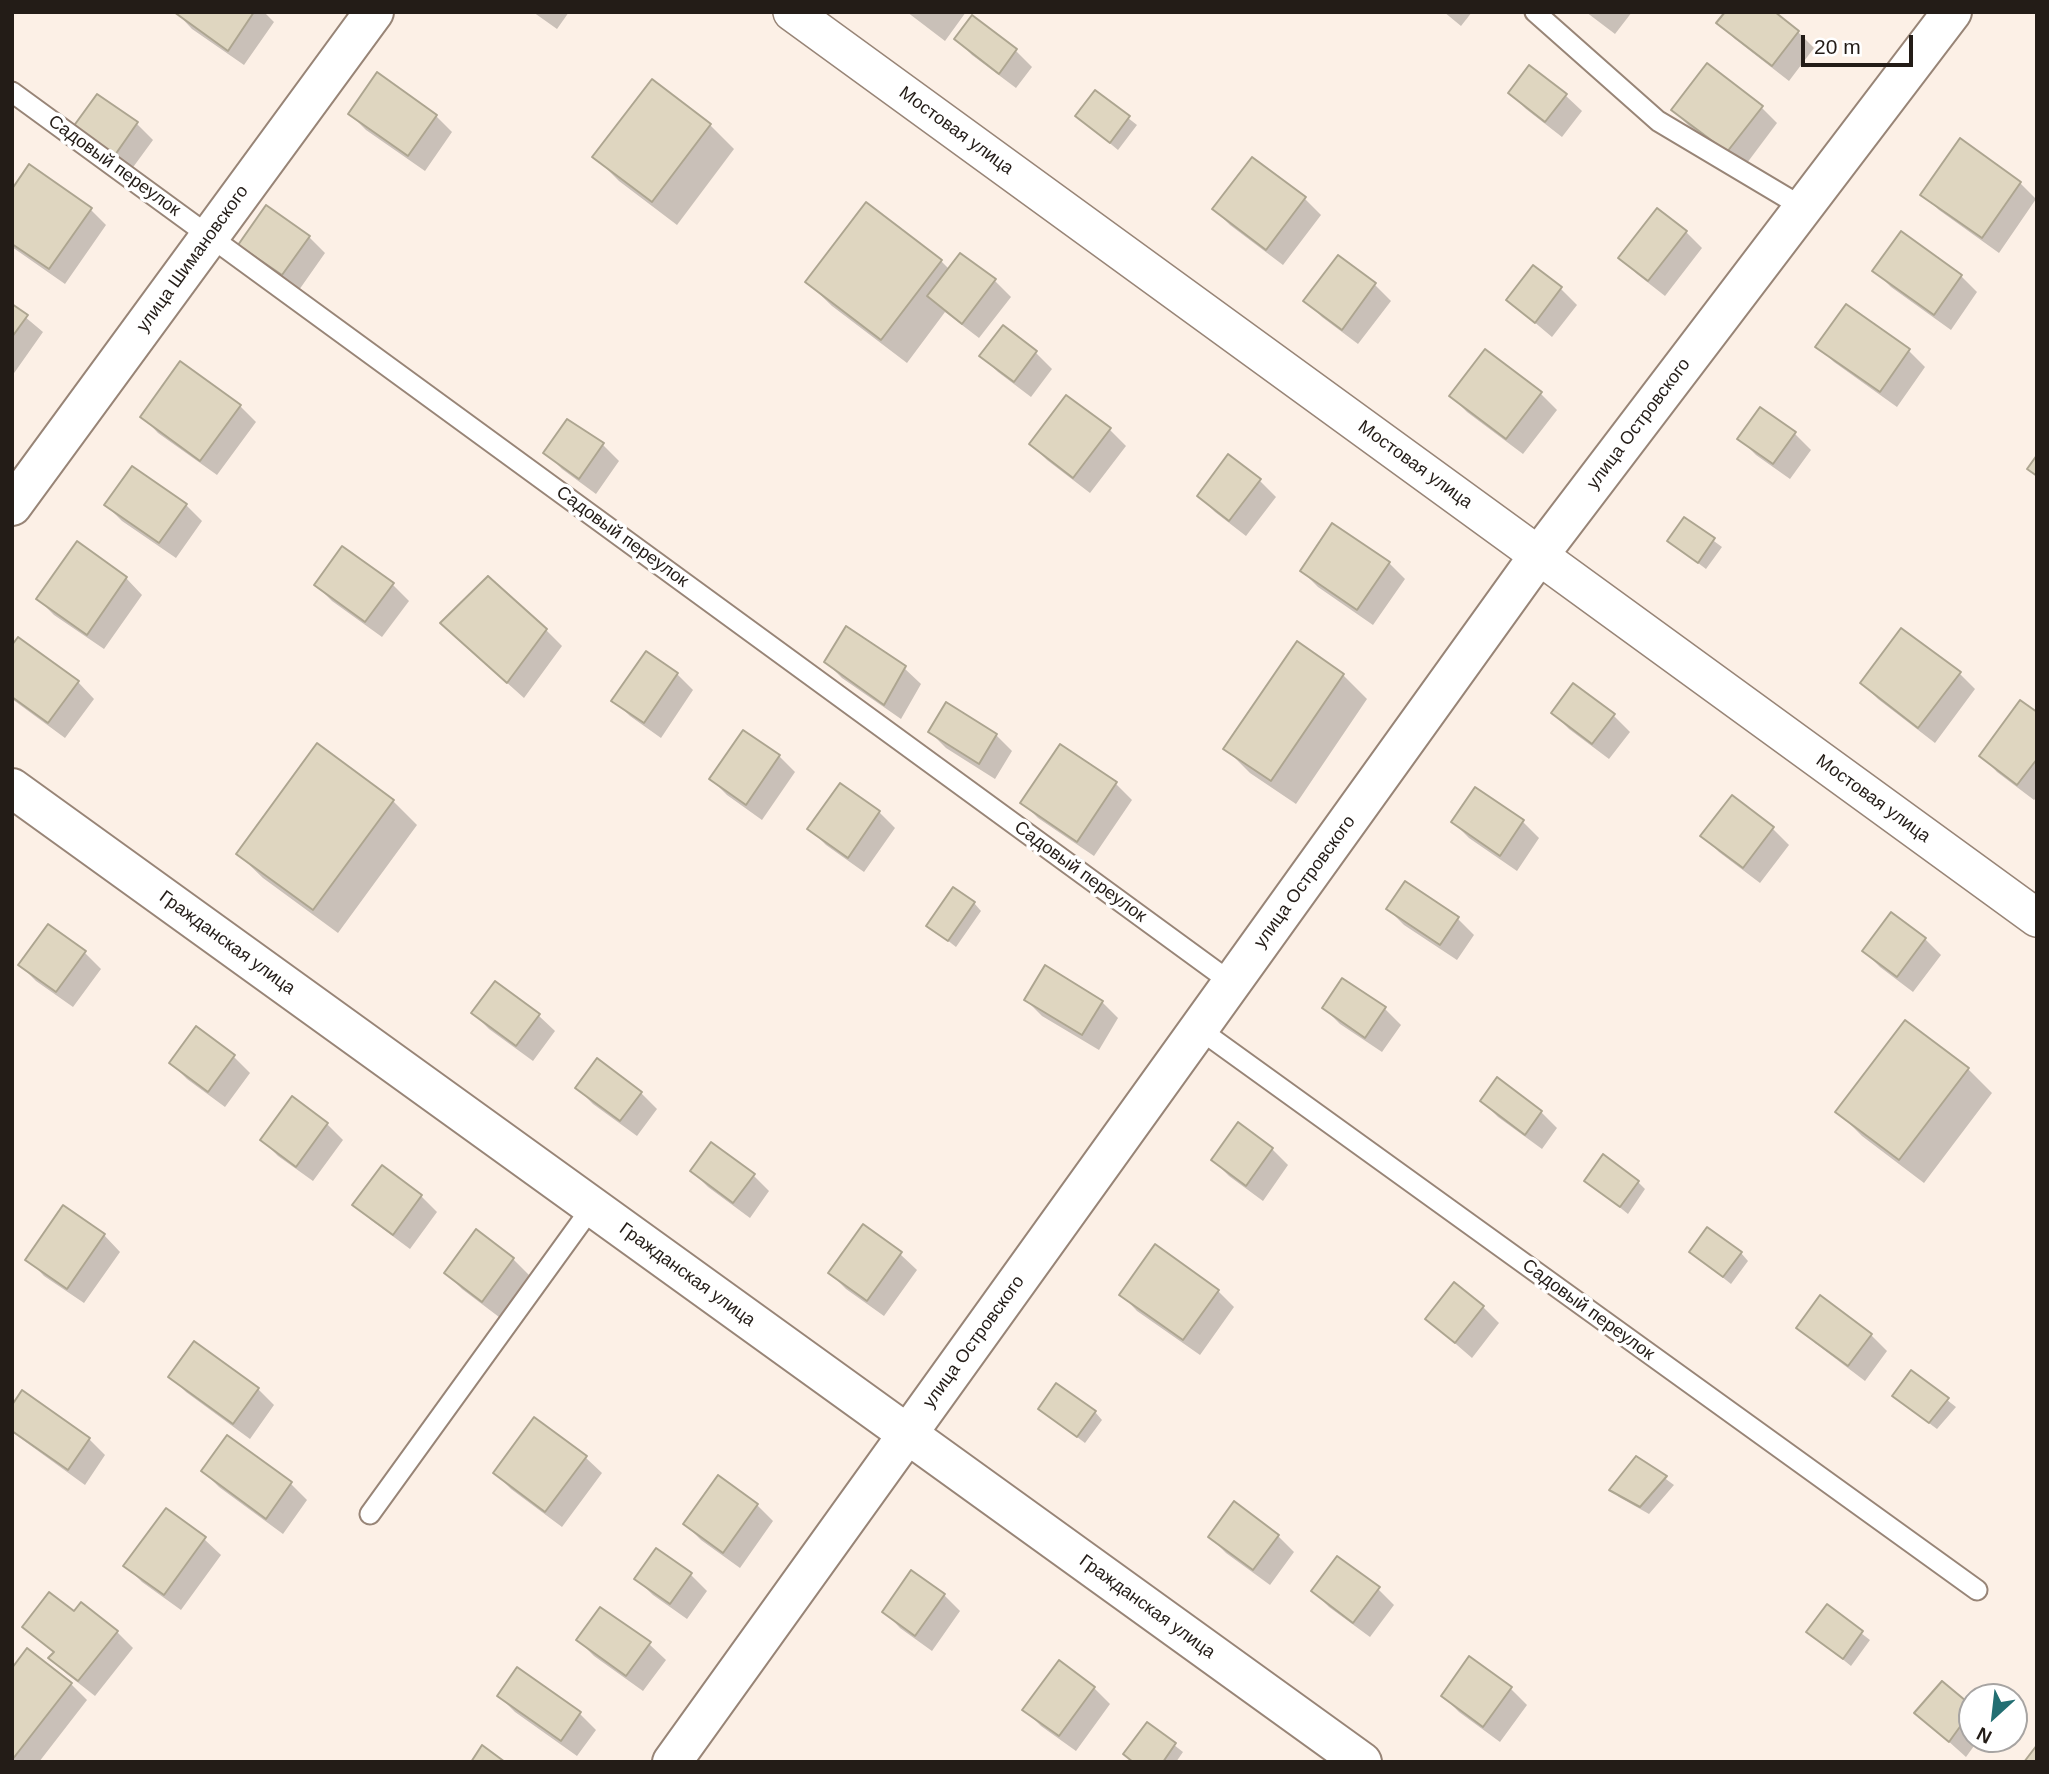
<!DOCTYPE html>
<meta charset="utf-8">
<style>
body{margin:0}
#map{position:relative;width:2049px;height:1774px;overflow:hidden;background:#fcf0e6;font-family:Arial,sans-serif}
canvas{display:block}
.frame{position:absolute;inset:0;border:14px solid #231c17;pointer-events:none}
.north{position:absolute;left:1958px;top:1683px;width:70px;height:70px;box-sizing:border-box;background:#fff;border:2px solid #a7a4a2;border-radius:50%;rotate:207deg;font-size:19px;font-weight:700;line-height:28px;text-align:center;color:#231c17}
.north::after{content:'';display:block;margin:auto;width:24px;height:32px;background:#226e72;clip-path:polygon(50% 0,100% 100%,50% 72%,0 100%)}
.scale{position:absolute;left:1801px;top:35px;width:112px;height:32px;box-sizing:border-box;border:4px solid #231c17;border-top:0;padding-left:9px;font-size:21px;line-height:24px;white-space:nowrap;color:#231c17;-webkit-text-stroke:5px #fff;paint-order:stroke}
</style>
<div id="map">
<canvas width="2049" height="1774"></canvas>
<div class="frame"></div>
<div class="north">N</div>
<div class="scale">20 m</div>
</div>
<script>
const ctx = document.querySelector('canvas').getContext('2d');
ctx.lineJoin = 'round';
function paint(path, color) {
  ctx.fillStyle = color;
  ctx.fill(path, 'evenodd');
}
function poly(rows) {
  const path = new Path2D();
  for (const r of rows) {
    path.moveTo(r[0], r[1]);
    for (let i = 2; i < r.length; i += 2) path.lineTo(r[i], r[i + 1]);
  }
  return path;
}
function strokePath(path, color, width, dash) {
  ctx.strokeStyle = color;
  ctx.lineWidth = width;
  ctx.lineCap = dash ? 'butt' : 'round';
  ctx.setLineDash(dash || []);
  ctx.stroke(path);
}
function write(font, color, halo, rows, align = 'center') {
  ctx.font = font + ' Arial,sans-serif';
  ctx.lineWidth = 7;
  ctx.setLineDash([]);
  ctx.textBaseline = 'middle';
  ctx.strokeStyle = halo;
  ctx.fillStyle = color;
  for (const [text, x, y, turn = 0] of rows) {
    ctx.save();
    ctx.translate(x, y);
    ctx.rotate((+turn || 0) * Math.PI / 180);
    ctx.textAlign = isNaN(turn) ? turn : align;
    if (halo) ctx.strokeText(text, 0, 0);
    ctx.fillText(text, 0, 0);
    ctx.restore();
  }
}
paint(poly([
 [176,12,264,12,274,22,244,65,192,29],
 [533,12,569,12,557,29],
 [907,12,966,12,945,41],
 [1444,12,1472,12,1461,26],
 [1586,12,1632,12,1615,34],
 [973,17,1016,51,1032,67,1016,88,972,55,956,39],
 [1719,23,1798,32,1814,48,1789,81,1735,39],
 [1095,92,1137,125,1118,150,1077,116],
 [1510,93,1565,95,1582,111,1562,137,1526,109],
 [1761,107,1777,123,1744,167,1689,126,1673,110],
 [350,114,436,116,452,132,425,171,366,130],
 [137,124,153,140,131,170,92,143],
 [710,125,734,149,677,225,619,181,595,157],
 [1961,141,2020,183,2036,199,1999,253,1939,210,1922,194],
 [12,192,90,209,106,225,65,284,12,247],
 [1305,199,1321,215,1283,265,1230,225,1214,209],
 [1686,232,1702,248,1665,296,1637,274,1621,258],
 [309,237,325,253,299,290,257,260,241,244],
 [1339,257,1375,285,1391,301,1358,344,1322,317,1306,301],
 [941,261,949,269,995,281,1011,297,979,338,945,312,907,363,832,306,807,282],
 [1875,271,1961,276,1977,292,1951,330,1891,287],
 [1561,289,1577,305,1552,337,1508,300],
 [12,306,43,332,12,376],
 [1846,306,1909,351,1925,367,1897,407,1834,362,1817,346],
 [1003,328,1036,353,1052,369,1031,397,998,372,981,356],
 [1541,394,1557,410,1523,454,1467,412,1451,396],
 [1067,397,1110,430,1126,446,1090,493,1047,460,1031,444],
 [240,406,256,422,217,475,158,433,142,416],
 [1795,434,1811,450,1790,479,1756,455,1740,439],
 [603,445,619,461,596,494,562,469,546,453],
 [1229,457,1260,481,1276,497,1246,536,1215,512,1199,496],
 [106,505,186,505,202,521,176,558,122,521],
 [1684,519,1722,547,1706,569,1669,541],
 [77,544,126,578,142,595,104,649,54,615,38,599],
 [1389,563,1405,579,1373,625,1318,587,1302,571],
 [316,585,393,585,409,601,382,637,332,601],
 [546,630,562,646,524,698,458,639],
 [12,648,78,682,94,699,65,738,12,699],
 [646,653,677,674,693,690,661,738,630,716,613,700],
 [826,662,904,668,921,684,901,719,842,678],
 [1959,673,1975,689,1935,743,1878,699,1862,683],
 [1343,675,1367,699,1296,804,1250,773,1225,748],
 [1553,713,1614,716,1630,732,1609,759,1569,729],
 [2037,715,2037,797,2034,800,1997,772,1981,755],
 [930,732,996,735,1012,751,995,779,946,748],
 [1061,746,1116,784,1132,800,1094,856,1038,818,1022,802],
 [779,756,795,772,762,820,727,795,711,779],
 [1475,789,1523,822,1539,838,1517,871,1469,838,1453,822],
 [1732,798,1773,829,1789,845,1760,883,1719,852,1703,836],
 [393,801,417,825,338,933,263,878,238,854],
 [879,812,895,828,864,872,826,845,810,829],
 [1406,883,1458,919,1474,935,1457,960,1404,925,1388,909],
 [974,903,981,911,956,947,928,925],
 [1891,914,1925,939,1941,955,1913,992,1880,967,1864,951],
 [85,953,101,969,73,1007,36,981,20,965],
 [1026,1000,1102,1002,1118,1018,1099,1050,1042,1016],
 [1324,1008,1385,1009,1401,1025,1382,1052,1340,1024],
 [473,1013,538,1015,555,1031,533,1061,489,1029],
 [234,1057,250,1073,225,1107,187,1079,171,1063],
 [1968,1069,1992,1093,1924,1183,1862,1136,1837,1111],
 [1498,1080,1541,1112,1557,1128,1542,1149,1498,1117,1482,1101],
 [577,1088,641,1093,657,1109,637,1136,593,1104],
 [327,1124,343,1140,313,1181,278,1156,262,1140],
 [1272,1149,1288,1165,1263,1201,1229,1176,1213,1160],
 [692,1171,753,1175,769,1191,750,1218,708,1187],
 [1586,1180,1638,1182,1645,1189,1628,1214],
 [421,1196,437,1212,410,1249,371,1220,354,1204],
 [476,1232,513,1259,529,1275,499,1317,462,1289,446,1273],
 [104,1235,120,1252,84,1303,44,1276,28,1259],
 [1691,1252,1741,1253,1748,1261,1731,1284],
 [900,1254,917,1270,884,1316,846,1289,830,1273],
 [1218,1291,1234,1307,1200,1355,1137,1311,1121,1294],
 [1483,1307,1499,1323,1472,1358,1427,1319],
 [1799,1327,1871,1335,1887,1351,1865,1381,1815,1343],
 [1911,1372,1956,1407,1937,1429,1902,1403],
 [170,1376,258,1389,274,1405,250,1439,186,1392],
 [12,1408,89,1439,105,1455,85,1485,12,1432],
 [1040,1409,1095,1412,1102,1420,1085,1443],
 [228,1438,291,1484,307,1500,283,1534,219,1487,203,1471],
 [585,1457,602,1473,562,1527,511,1489,495,1473],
 [1637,1458,1674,1485,1649,1514,1619,1497,1611,1489],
 [757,1505,773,1521,740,1568,701,1540,685,1524],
 [1278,1536,1294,1552,1270,1585,1226,1553,1210,1537],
 [204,1539,221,1555,181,1610,142,1582,125,1565],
 [657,1551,691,1575,707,1591,687,1619,653,1595,636,1579],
 [912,1572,944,1595,960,1611,932,1651,900,1628,884,1611],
 [1378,1589,1394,1605,1370,1637,1329,1607,1313,1591],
 [1827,1607,1870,1640,1851,1666,1809,1632],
 [24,1627,117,1632,133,1648,95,1696,67,1674,51,1658,55,1654],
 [578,1640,649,1644,666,1660,643,1691,594,1656],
 [1470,1659,1511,1689,1527,1705,1500,1742,1459,1712,1443,1696],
 [518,1669,580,1714,596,1730,577,1756,515,1712,499,1696],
 [12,1671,71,1684,87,1700,39,1762,12,1762],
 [1094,1688,1110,1704,1076,1751,1041,1726,1025,1710],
 [1972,1709,1972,1739,1979,1739,1966,1757,1917,1713],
 [1147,1724,1183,1752,1176,1762,1133,1762]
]), '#0003');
const building = poly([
 [174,12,254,12,228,51,174,12],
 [1725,12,1775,12,1799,31,1772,66,1716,23,1725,12],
 [972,15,1017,49,999,74,954,39,972,15],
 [1707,63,1763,106,1727,152,1671,110,1707,63],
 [1529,65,1567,94,1545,122,1508,93,1529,65],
 [377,72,437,115,408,156,348,114,377,72],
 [652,79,711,124,652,202,592,157,652,79],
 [1095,90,1130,116,1110,143,1075,116,1095,90],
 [97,94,138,122,115,155,73,127,97,94],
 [1960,138,2021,182,1982,238,1920,195,1960,138],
 [1252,157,1306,197,1266,250,1212,209,1252,157],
 [29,164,92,208,49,269,12,244,12,189,29,164],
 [866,202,942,260,881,340,805,282,866,202],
 [266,205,310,236,282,275,238,245,266,205],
 [1657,208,1687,231,1648,281,1618,258,1657,208],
 [1901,231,1962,275,1934,315,1872,271,1901,231],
 [960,253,996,279,962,324,927,296,960,253],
 [1338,255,1376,283,1342,330,1303,301,1338,255],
 [1533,265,1562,287,1535,323,1506,300,1533,265],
 [12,304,28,315,12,337,12,304],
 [1846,304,1910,349,1880,392,1815,347,1846,304],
 [1003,325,1037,351,1014,382,979,356,1003,325],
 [1485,349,1542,392,1506,439,1449,396,1485,349],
 [180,361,241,405,200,461,140,417,180,361],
 [1066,395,1111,428,1073,478,1029,444,1066,395],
 [1760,407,1796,432,1773,464,1737,439,1760,407],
 [567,419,604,443,579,479,543,453,567,419],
 [1228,454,1261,479,1229,521,1197,496,1228,454],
 [2037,455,2037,476,2027,469,2037,455],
 [132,466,187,504,159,543,104,505,132,466],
 [1684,517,1715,538,1698,563,1667,541,1684,517],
 [1332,523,1390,562,1357,610,1300,571,1332,523],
 [77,541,127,577,87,635,36,599,77,541],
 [342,546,394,583,365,622,314,585,342,546],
 [488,576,547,629,507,683,440,623,488,576],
 [846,626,906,666,884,705,824,662,846,626],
 [1901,628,1961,672,1918,728,1860,683,1901,628],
 [18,637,79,681,48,723,12,697,12,645,18,637],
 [1297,641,1344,674,1271,781,1223,749,1297,641],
 [646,651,678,673,644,723,611,701,646,651],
 [1573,683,1615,714,1592,744,1551,713,1573,683],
 [2020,700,2037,712,2037,759,2017,785,1979,756,2020,700],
 [946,702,997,734,979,764,928,732,946,702],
 [743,730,780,755,746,805,709,779,743,730],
 [317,743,394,800,313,910,236,854,317,743],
 [1060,744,1117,782,1077,842,1020,803,1060,744],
 [840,783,880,811,848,858,807,829,840,783],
 [1475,787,1524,820,1500,856,1451,822,1475,787],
 [1732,795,1774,827,1743,868,1700,836,1732,795],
 [1405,881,1459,917,1440,945,1386,909,1405,881],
 [953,887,975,902,948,941,926,926,953,887],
 [1891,912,1926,938,1897,977,1862,951,1891,912],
 [48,924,86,951,56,992,18,965,48,924],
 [1045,965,1103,1001,1082,1035,1024,1000,1045,965],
 [1342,978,1386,1007,1365,1038,1322,1008,1342,978],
 [495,981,540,1014,516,1046,471,1013,495,981],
 [1905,1020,1969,1068,1899,1160,1835,1112,1905,1020],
 [196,1026,235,1055,208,1092,169,1063,196,1026],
 [597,1058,642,1092,620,1121,575,1088,597,1058],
 [1497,1077,1542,1111,1525,1135,1480,1101,1497,1077],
 [292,1096,328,1123,296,1167,260,1140,292,1096],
 [1238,1122,1273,1148,1246,1186,1211,1160,1238,1122],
 [711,1142,755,1174,733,1203,690,1171,711,1142],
 [1603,1154,1639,1181,1620,1207,1584,1181,1603,1154],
 [382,1165,422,1195,393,1235,352,1205,382,1165],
 [63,1205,105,1234,67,1289,25,1260,63,1205],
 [863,1224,902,1252,867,1301,828,1273,863,1224],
 [1707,1227,1742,1252,1723,1277,1689,1252,1707,1227],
 [476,1229,514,1258,482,1302,444,1273,476,1229],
 [1155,1244,1219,1290,1183,1340,1119,1295,1155,1244],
 [1454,1282,1484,1306,1455,1343,1425,1319,1454,1282],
 [1820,1295,1872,1334,1848,1366,1796,1328,1820,1295],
 [194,1341,259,1388,233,1424,168,1377,194,1341],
 [1911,1370,1949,1398,1929,1423,1892,1396,1911,1370],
 [1056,1383,1096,1411,1077,1437,1038,1409,1056,1383],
 [22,1390,90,1438,68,1470,12,1431,12,1405,22,1390],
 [534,1417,587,1456,545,1512,493,1473,534,1417],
 [227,1435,292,1482,266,1519,201,1471,227,1435],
 [1636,1456,1667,1476,1640,1507,1609,1490,1636,1456],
 [718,1475,758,1504,723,1553,683,1524,718,1475],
 [1234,1501,1279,1535,1253,1570,1208,1537,1234,1501],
 [166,1508,206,1537,164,1595,123,1566,166,1508],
 [656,1548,692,1573,670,1604,634,1579,656,1548],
 [1337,1556,1380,1587,1353,1623,1311,1591,1337,1556],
 [911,1570,945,1594,915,1636,882,1612,911,1570],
 [49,1592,74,1611,81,1602,118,1631,78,1681,48,1658,54,1652,22,1627,49,1592],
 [1827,1604,1863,1631,1843,1659,1806,1632,1827,1604],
 [600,1607,651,1642,626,1676,576,1640,600,1607],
 [27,1648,72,1683,12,1760,12,1668,27,1648],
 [1469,1656,1512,1687,1483,1727,1441,1696,1469,1656],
 [1059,1660,1095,1687,1059,1736,1022,1710,1059,1660],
 [517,1667,581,1712,561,1741,497,1696,517,1667],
 [1942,1681,1972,1706,1972,1710,1949,1742,1914,1713,1942,1681],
 [1147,1722,1176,1743,1163,1762,1133,1762,1123,1754,1147,1722],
 [482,1745,505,1762,471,1762,482,1745],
 [2037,1745,2037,1762,2024,1762,2037,1745]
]);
paint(building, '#dfd6c0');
strokePath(building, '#ada590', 2);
const service = poly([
 [1535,12,1658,121,1804,208],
 [12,92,1232,983],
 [1199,1029,1977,1590],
 [370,1514,592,1207]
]);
const minor = poly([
 [792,12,2037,918]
]);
const tertiary = poly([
 [12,506,374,12],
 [12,788,1362,1762],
 [672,1762,1539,555,1952,12]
]);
strokePath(service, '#988577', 23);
strokePath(minor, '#988577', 40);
strokePath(tertiary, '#988577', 42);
strokePath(service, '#fff', 19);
strokePath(minor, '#fff', 37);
strokePath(tertiary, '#fff', 38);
write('18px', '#231c17', '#fff', [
 ["Мостовая улица",956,131,36],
 ["Садовый переулок",114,166,36],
 ["улица Шимановского",193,259,-54],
 ["улица Островского",1639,424,-53],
 ["Мостовая улица",1415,465,36],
 ["Садовый переулок",622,537,36],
 ["Мостовая улица",1873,799,36],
 ["Садовый переулок",1080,872,36],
 ["улица Островского",1305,882,-54],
 ["Гражданская улица",227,943,36],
 ["Гражданская улица",687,1275,36],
 ["Садовый переулок",1588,1310,36],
 ["улица Островского",974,1342,-54],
 ["Гражданская улица",1147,1607,36]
]);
</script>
